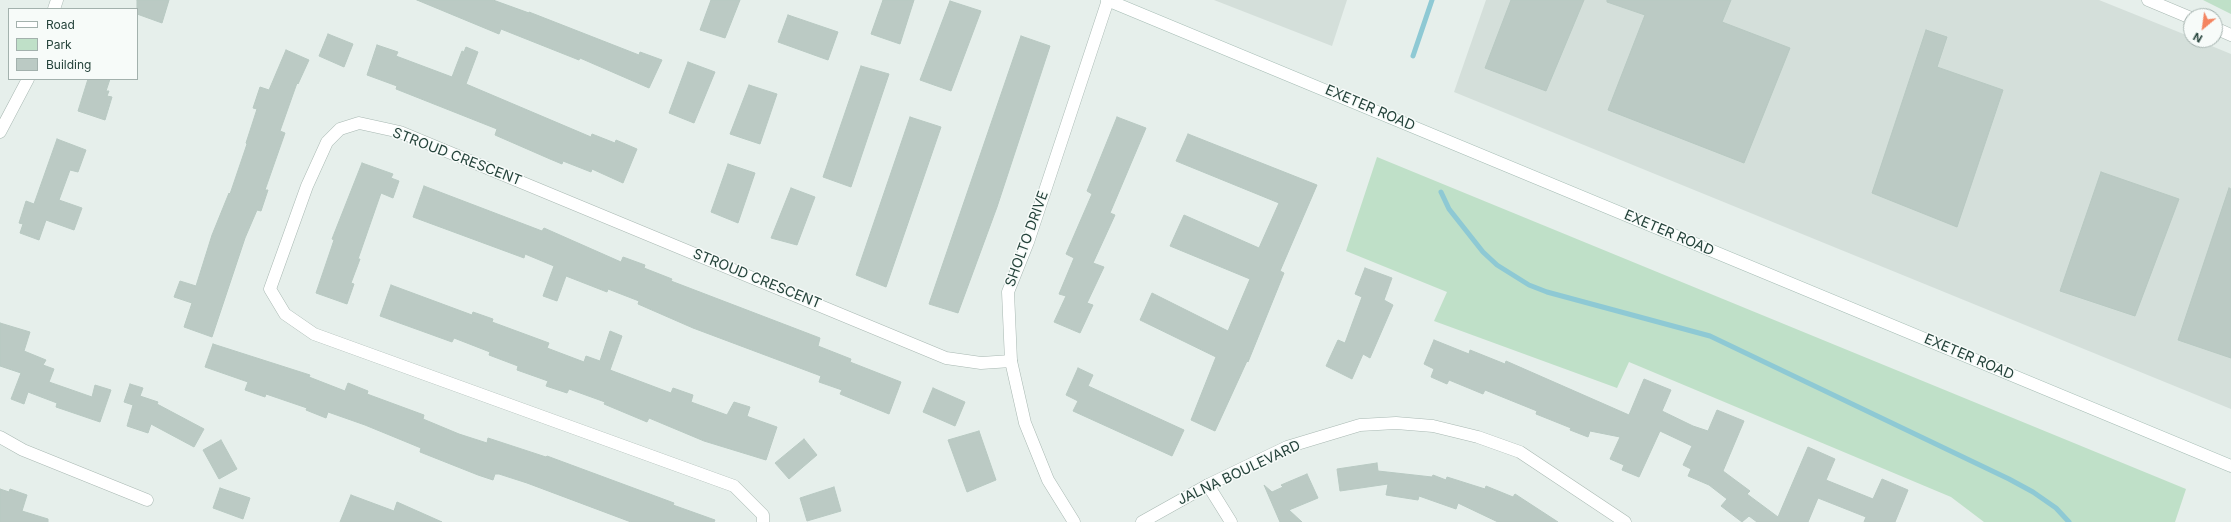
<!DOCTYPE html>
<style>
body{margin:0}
#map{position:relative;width:2231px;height:522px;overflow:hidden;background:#e6efeb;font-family:Inter,sans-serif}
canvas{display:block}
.legend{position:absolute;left:8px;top:8px;width:130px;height:72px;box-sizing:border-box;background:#f7fbf9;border:1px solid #a3b1ad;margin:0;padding:5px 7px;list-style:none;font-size:12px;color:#24423a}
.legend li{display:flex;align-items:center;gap:8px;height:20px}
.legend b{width:20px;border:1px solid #a3b1ad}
.north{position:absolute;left:2183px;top:8px;width:40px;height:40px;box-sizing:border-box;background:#f7fbf9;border:1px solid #a3b1ad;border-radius:50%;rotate:209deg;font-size:11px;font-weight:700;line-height:16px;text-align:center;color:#24423a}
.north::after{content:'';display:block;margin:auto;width:14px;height:18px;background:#f4845f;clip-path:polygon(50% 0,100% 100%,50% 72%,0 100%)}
</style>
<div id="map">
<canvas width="2231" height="522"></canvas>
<ul class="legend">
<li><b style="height:5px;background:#fff"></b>Road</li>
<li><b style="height:11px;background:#bfe0c8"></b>Park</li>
<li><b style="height:11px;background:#bbcac4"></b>Building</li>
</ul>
<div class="north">N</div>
</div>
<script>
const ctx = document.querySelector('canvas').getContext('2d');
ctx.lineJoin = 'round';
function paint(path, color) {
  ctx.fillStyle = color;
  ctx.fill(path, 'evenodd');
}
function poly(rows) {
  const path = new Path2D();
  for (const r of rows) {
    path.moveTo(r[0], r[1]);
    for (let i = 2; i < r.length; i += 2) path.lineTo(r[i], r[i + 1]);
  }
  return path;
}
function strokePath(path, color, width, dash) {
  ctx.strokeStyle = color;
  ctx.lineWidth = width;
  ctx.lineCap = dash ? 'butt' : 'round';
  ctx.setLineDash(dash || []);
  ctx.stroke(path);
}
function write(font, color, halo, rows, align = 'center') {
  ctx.font = font + ' Inter,sans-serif';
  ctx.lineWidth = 3;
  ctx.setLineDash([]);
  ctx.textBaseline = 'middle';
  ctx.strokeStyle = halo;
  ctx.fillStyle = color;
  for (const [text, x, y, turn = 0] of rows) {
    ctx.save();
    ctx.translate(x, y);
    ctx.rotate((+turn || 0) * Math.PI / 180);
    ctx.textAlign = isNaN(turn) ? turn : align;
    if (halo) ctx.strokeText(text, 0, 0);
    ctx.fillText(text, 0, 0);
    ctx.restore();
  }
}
paint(poly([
 [1214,0,1347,0,1332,46],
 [1486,0,2099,0,2191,37,2191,40,2197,40,2231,54,2231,409,1454,92]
]), '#d4dfda');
paint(poly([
 [2203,0,2231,0,2231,14],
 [1377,157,2186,489,2175,522,1984,522,1951,497,1629,362,1617,388,1434,321,1447,292,1346,251]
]), '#bfe0c8');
strokePath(poly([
 [1413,56,1432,0],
 [1441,192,1449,209,1483,252,1497,265,1529,285,1547,292,1710,336,2009,479,2033,492,2056,508,2069,522]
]), '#8ec9d4', 5);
const building = poly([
 [137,0,169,0,162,23,137,14,137,0],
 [417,0,493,0,529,13,529,12,639,55,640,52,662,60,649,88,580,58,579,60,501,29,499,34,417,0],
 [711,0,740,0,725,38,700,30,711,0],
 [883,0,914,0,900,44,871,34,883,0],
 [1511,0,1584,0,1546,91,1485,68,1511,0],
 [1607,0,1731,0,1722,22,1790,48,1744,163,1608,110,1645,15,1607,2,1607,0],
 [950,1,981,11,951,91,920,80,950,1],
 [788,15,838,32,828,60,778,42,788,15],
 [1926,30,1947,37,1937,67,2003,90,1957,227,1872,193,1926,30],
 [328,34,353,44,344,67,319,56,328,34],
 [1021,36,1050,46,997,207,958,313,929,304,1021,36],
 [377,45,398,52,396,56,452,77,462,51,464,52,466,47,478,52,466,84,591,137,592,134,615,143,616,140,637,149,623,183,592,169,591,172,563,161,562,164,550,159,495,135,497,129,396,89,397,86,367,75,377,45],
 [286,50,309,60,298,84,297,83,280,131,285,133,265,190,268,190,261,211,257,210,245,238,212,337,184,327,192,303,174,297,180,281,196,286,212,235,229,193,230,194,247,144,246,143,257,109,253,108,260,87,269,90,286,50],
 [688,62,715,72,694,123,669,113,688,62],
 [861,66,889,74,851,187,823,177,861,66],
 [88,79,110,79,106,91,109,91,107,96,112,97,105,120,78,111,88,79],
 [749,85,777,94,760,144,730,134,749,85],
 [910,117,941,127,886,287,856,275,910,117],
 [1117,117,1146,128,1110,213,1115,215,1093,263,1104,267,1087,303,1093,305,1080,333,1054,322,1066,296,1059,294,1074,258,1066,254,1092,194,1087,191,1117,117],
 [1188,134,1317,185,1280,271,1284,273,1248,362,1247,361,1215,431,1191,420,1216,357,1140,320,1152,293,1228,331,1250,279,1170,246,1184,215,1259,248,1279,203,1176,161,1188,134],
 [57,139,86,150,78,172,70,170,59,200,82,208,74,230,46,220,39,240,20,233,23,224,19,223,26,201,34,204,57,139],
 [362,163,393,174,391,178,399,181,393,198,381,193,358,259,360,259,351,283,354,284,347,304,316,293,334,240,332,239,362,163],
 [728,164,755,173,738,223,711,212,728,164],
 [2101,172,2179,199,2135,316,2060,291,2101,172],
 [424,186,542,231,544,228,621,262,623,257,645,265,644,268,672,279,671,281,820,338,818,346,851,359,850,362,901,382,889,414,840,394,842,390,819,382,821,376,693,328,638,304,639,301,608,289,607,292,566,276,557,301,543,296,554,266,525,254,524,258,413,217,424,186],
 [791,188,815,197,797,245,771,238,791,188],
 [2229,188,2231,189,2231,358,2178,340,2229,188],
 [1365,268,1392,278,1384,300,1393,305,1370,358,1363,354,1352,379,1326,366,1338,340,1345,343,1362,297,1355,294,1365,268],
 [391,285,472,315,473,312,493,319,492,322,549,343,547,348,584,362,586,356,600,361,610,331,622,336,610,370,671,393,673,388,693,395,691,402,727,415,734,402,750,407,747,416,749,417,777,427,766,460,704,441,649,418,647,422,604,404,605,402,569,389,567,393,546,386,548,381,517,370,518,366,489,355,490,352,454,338,452,342,380,316,391,285],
 [0,323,30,332,24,351,46,360,43,365,54,369,49,382,92,397,95,385,111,390,100,422,56,407,57,403,28,392,24,404,11,399,21,373,0,366,0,323],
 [1434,340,1469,354,1470,350,1505,364,1506,361,1629,415,1644,379,1671,390,1662,411,1693,426,1708,431,1717,410,1744,421,1723,471,1750,491,1747,494,1778,517,1808,447,1835,459,1826,480,1873,499,1882,479,1908,490,1895,522,1864,522,1866,517,1818,498,1808,522,1757,522,1749,516,1742,522,1721,506,1727,499,1709,485,1688,476,1691,469,1683,465,1692,446,1660,431,1639,477,1622,470,1624,465,1610,459,1620,437,1590,431,1588,437,1570,430,1571,428,1536,414,1537,411,1485,390,1483,394,1449,380,1447,384,1431,377,1434,369,1424,364,1434,340],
 [213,344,310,375,309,377,345,391,348,383,368,391,367,394,424,415,423,419,459,434,487,443,488,438,546,457,547,456,674,503,673,505,715,520,714,522,631,522,527,483,499,474,495,474,493,480,478,475,420,452,421,448,365,425,328,412,326,418,306,410,307,408,266,394,265,397,245,390,248,382,205,367,213,344],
 [1078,368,1093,375,1088,386,1184,430,1172,456,1073,411,1078,401,1066,395,1078,368],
 [130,384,143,388,140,396,158,402,157,404,204,429,194,447,151,424,148,433,127,426,133,405,124,402,130,384],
 [933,388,965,402,955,426,923,412,933,388],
 [979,431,996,480,967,492,948,440,979,431],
 [804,439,817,455,789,479,775,463,804,439],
 [221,440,237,469,219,479,203,450,221,440],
 [1377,463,1378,471,1432,477,1433,475,1446,480,1447,477,1485,489,1486,486,1513,497,1515,494,1558,522,1498,522,1458,503,1456,509,1419,496,1418,500,1386,495,1388,484,1340,491,1337,469,1377,463],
 [1307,474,1318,498,1289,510,1302,522,1280,522,1264,485,1272,492,1283,487,1281,485,1307,474],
 [834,487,841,511,807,521,800,498,834,487],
 [220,488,250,498,243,519,213,508,220,488],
 [0,489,9,492,10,489,27,495,22,511,48,519,48,522,0,522,0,489],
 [351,495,394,511,397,502,442,522,340,522,351,495]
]);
paint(building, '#bbcac4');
strokePath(building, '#b8c9c2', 1);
const minor = poly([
 [2148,0,2191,18],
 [54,9,57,0],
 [2215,28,2231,35],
 [0,132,28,79],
 [0,437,23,450,147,500],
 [1208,485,1231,522],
 [763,522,763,515,734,486,314,334,285,314,270,289,307,186,327,142,340,129,359,123,400,132,946,358,981,363,1011,361]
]);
const tertiary = poly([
 [1074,522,1048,480,1025,423,1011,361,1008,292,1028,242,1108,0],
 [1142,522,1208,485,1287,447,1360,425,1396,423,1433,426,1478,437,1520,452,1625,522]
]);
const secondary = poly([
 [1107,0,2231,466]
]);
strokePath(minor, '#a8b8b2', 13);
strokePath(tertiary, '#a8b8b2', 13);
strokePath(secondary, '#a4bbb3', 13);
strokePath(minor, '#fff', 12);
strokePath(tertiary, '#fff', 12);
strokePath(secondary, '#fff', 12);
write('14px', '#24423a', '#f7fbf9', [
 ["EXETER ROAD",1370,108,23],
 ["STROUD CRESCENT",457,157,21],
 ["EXETER ROAD",1669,233,23],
 ["SHOLTO DRIVE",1027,239,-70],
 ["STROUD CRESCENT",757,279,22],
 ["EXETER ROAD",1969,357,23],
 ["JALNA BOULEVARD",1239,473,-25]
]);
</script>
